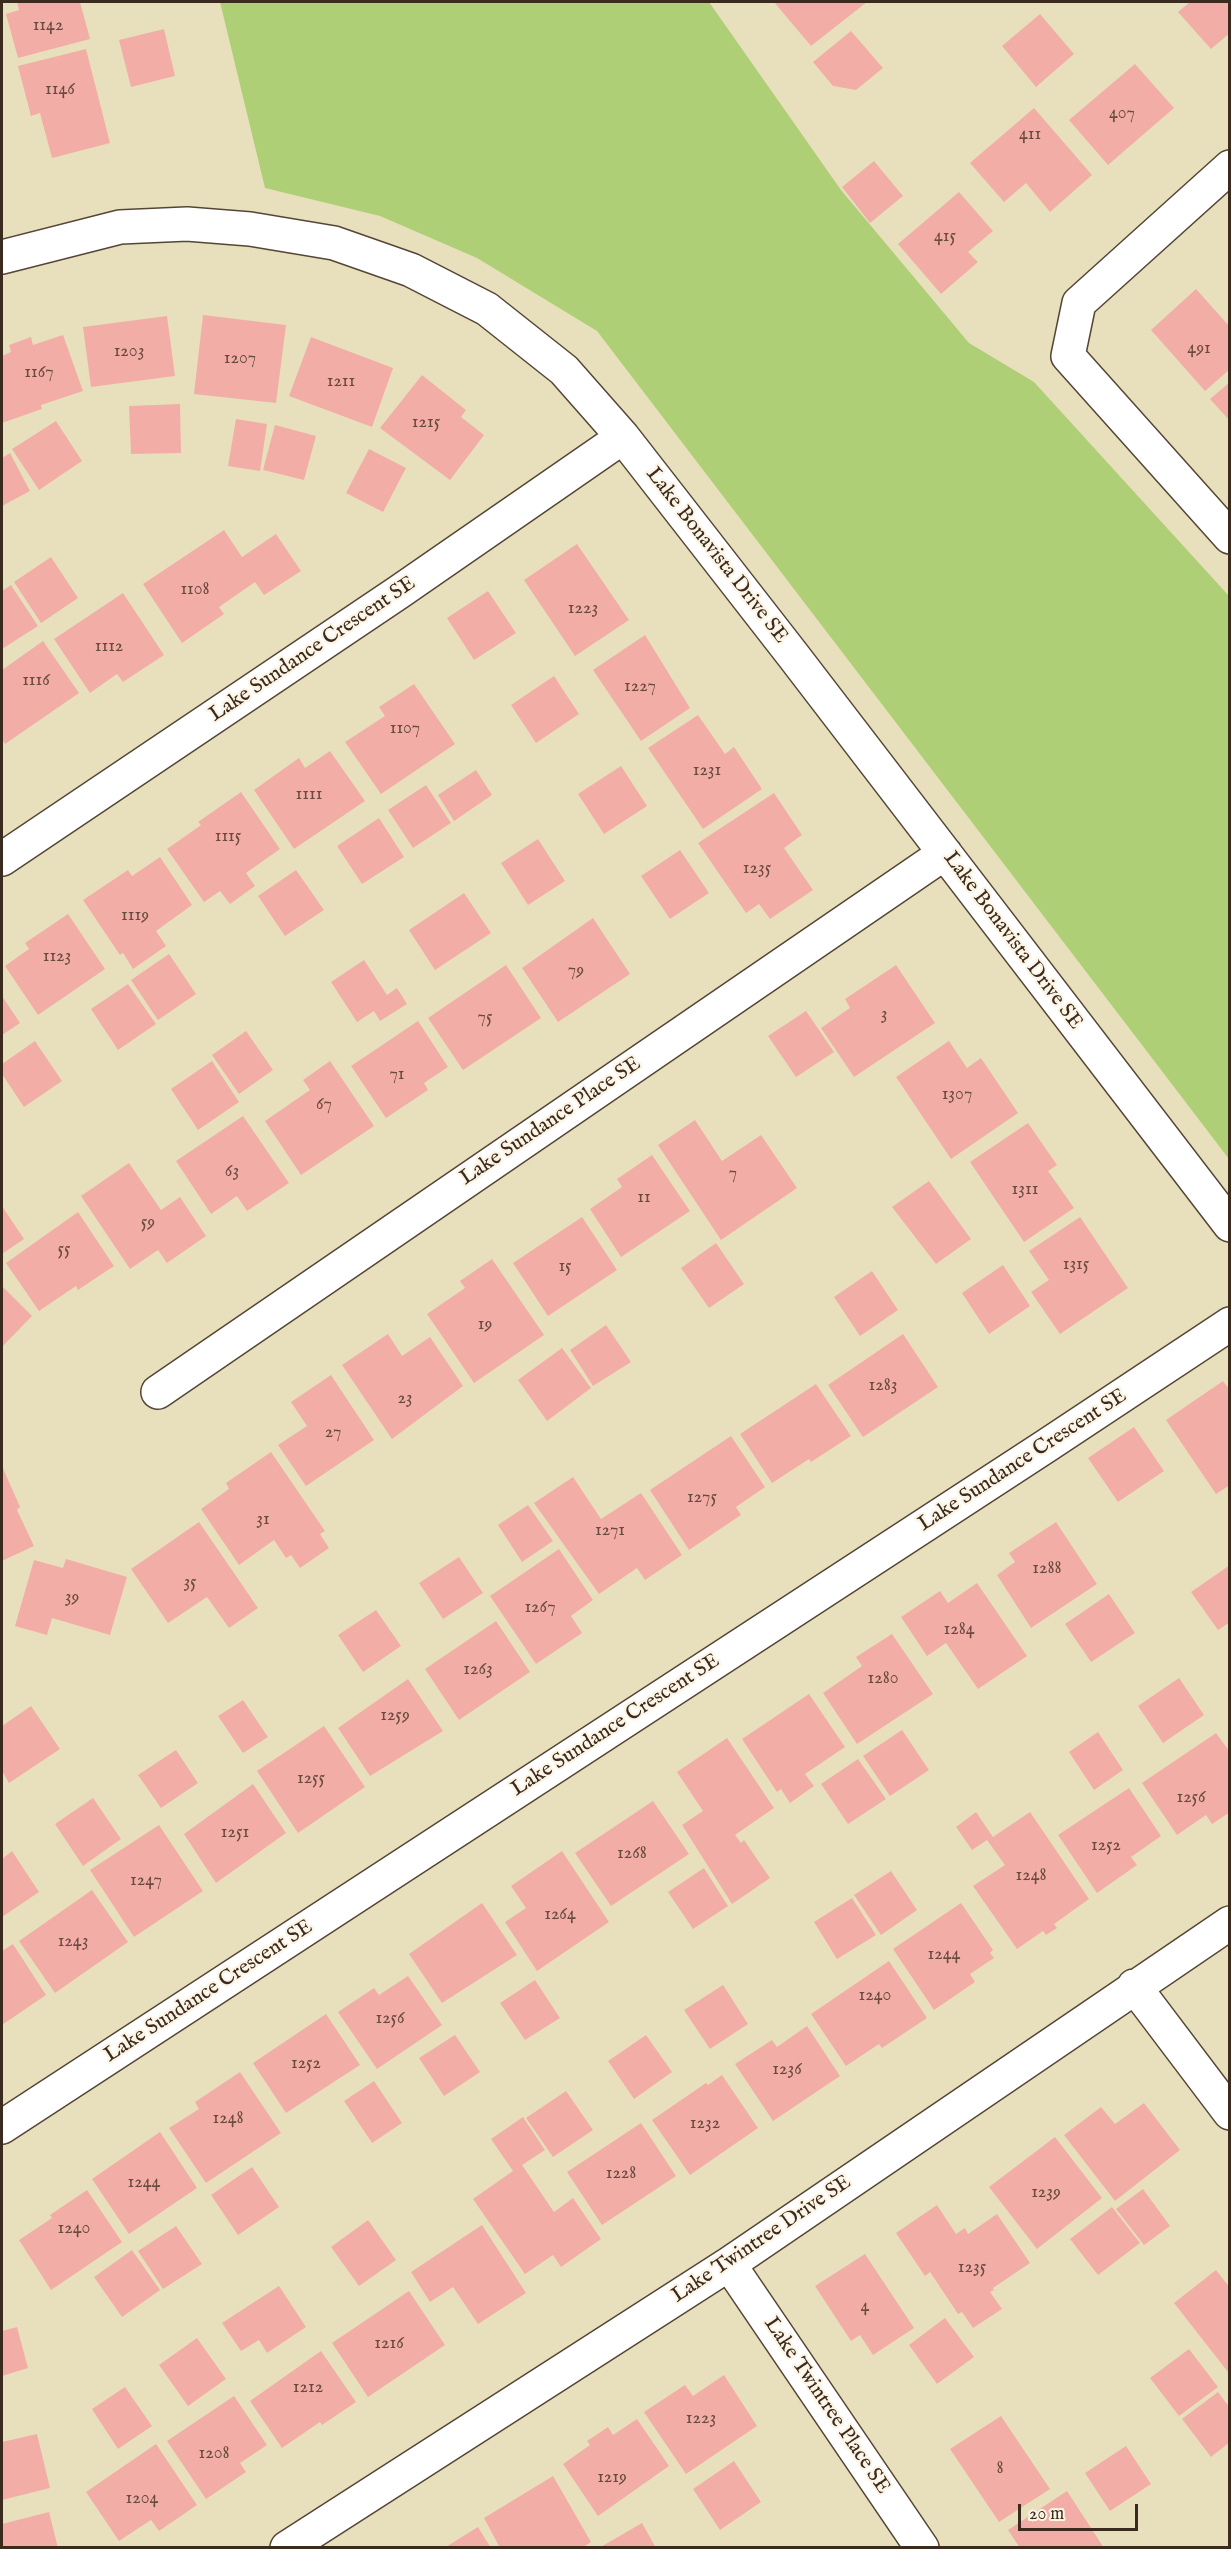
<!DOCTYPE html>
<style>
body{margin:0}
#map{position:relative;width:1231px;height:2549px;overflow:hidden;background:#e8e0bc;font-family:"IM FELL English",serif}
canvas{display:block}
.frame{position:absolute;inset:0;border:3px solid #3b2a1e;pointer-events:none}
.scale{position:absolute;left:1018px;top:2504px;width:120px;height:27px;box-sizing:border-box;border:3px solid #3b2a1e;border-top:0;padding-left:8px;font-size:18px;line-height:21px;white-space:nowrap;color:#3b2a1e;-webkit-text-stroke:4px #fcf5e5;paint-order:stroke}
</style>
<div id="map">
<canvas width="1231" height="2549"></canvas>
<div class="frame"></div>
<div class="scale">20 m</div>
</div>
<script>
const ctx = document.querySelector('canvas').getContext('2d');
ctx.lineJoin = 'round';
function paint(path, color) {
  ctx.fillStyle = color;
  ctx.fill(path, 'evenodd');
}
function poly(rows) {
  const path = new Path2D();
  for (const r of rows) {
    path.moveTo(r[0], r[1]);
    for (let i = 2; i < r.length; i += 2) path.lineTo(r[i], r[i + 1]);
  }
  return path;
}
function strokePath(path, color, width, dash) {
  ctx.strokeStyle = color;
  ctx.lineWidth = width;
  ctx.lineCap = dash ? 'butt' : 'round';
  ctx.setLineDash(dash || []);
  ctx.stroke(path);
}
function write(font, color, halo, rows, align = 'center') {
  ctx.font = font + ' "IM FELL English",serif';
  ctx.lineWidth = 4.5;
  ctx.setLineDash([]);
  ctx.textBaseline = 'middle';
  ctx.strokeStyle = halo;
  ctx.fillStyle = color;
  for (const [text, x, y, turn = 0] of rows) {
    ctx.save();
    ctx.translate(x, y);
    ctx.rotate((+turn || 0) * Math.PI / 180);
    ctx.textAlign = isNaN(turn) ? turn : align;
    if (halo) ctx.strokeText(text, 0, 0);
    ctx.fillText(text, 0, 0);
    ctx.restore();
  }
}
paint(poly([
 [220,2,709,2,841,190,969,343,1034,382,1229,596,1229,1159,597,331,477,258,380,216,265,188]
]), '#afcf77');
paint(poly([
 [17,2,80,2,90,39,18,58,6,14,19,10],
 [774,2,867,2,811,46],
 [1190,2,1230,2,1230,33,1211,49,1178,12],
 [1040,14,1074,54,1036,87,1002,46],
 [164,29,175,76,131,87,119,40],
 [851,31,883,68,856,90,833,86,813,62],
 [86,49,110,143,52,158,40,113,31,116,18,66],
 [1135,64,1174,108,1108,165,1069,120],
 [1034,108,1092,175,1050,212,1026,183,1004,202,970,163],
 [874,161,903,196,870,223,842,187],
 [959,192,993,231,968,252,978,262,941,294,898,244],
 [1196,289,1230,327,1230,369,1205,391,1151,330],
 [203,315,286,325,276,403,194,394],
 [167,316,175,376,91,387,83,327],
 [63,335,83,391,41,405,42,409,2,423,2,356,11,352,9,345,31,337,33,345],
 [311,337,393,368,372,427,289,396],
 [422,375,466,410,461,417,484,435,450,480,380,428],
 [1230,382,1230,421,1210,399],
 [180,404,181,453,131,454,129,406],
 [236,419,267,424,260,471,228,466],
 [56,421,82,461,39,490,12,449],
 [275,425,316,436,304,480,263,470],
 [369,449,406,468,383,512,346,493],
 [10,453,30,491,2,506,2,458],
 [224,530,242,557,276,534,301,571,264,595,255,582,219,607,224,614,182,643,143,584],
 [577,544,629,620,575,656,524,580],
 [51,557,78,598,41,623,14,582],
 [11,585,38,626,2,649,2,591],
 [488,591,516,633,474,660,447,618],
 [123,593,164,655,123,682,117,674,90,693,54,639],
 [645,635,690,708,641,741,593,670],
 [43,641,79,693,5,744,2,739,2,670],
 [554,676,579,714,536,743,511,705],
 [414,684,455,744,381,794,345,742,385,716,379,707],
 [698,715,725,754,734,747,762,789,703,829,648,748],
 [330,751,365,801,294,849,254,790,299,758,305,768],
 [621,766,647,806,604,834,578,794],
 [476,770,492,795,454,821,438,795],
 [426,785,451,823,413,848,388,810],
 [241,792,280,849,246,873,255,886,230,904,220,891,204,902,167,849,201,825,198,822],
 [774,793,802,835,784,848,813,890,770,919,759,904,746,913,698,843],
 [379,818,404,857,362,884,337,846],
 [538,839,565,881,528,905,501,863],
 [680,850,709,893,670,919,641,876],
 [160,857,192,905,156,931,166,946,133,969,123,953,120,955,83,900,128,870,132,876],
 [296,870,324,910,285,936,258,896],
 [464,893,491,933,435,970,409,930],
 [68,914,105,969,38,1015,5,966,29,949,25,943],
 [593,918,630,974,558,1022,522,968],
 [169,954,196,994,158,1020,131,980],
 [364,960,387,995,397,988,407,1004,380,1021,374,1011,357,1022,331,982],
 [506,965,541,1018,463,1070,428,1018],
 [896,965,935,1023,854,1077,821,1028,850,1008,845,999],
 [128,984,156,1024,118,1050,91,1009],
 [2,996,20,1023,2,1035],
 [806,1011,834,1052,796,1077,768,1036],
 [418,1021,448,1067,424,1083,428,1090,386,1118,351,1066],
 [246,1031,273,1070,239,1094,212,1055],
 [35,1041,62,1081,24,1107,2,1074,2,1064],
 [949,1041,967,1068,981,1058,1018,1113,951,1159,896,1077],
 [212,1061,239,1102,198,1130,171,1089],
 [330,1061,374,1126,301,1175,265,1121,310,1090,303,1080],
 [243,1116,289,1183,247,1211,237,1196,211,1214,176,1161],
 [695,1120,722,1161,761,1135,797,1188,721,1240,658,1145],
 [1028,1123,1057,1165,1048,1171,1074,1208,1024,1242,970,1162],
 [652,1155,690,1211,621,1257,590,1209,622,1187,617,1179],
 [129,1163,161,1210,180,1197,206,1236,167,1263,158,1250,130,1269,81,1196],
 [929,1181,971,1239,936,1264,892,1207],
 [2,1206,24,1239,2,1254],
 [78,1212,114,1266,78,1290,76,1286,39,1311,6,1263],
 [582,1217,617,1270,548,1316,513,1263],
 [1080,1217,1128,1288,1060,1334,1031,1292,1049,1280,1029,1251],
 [716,1243,744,1284,709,1308,681,1268],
 [492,1259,544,1335,474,1383,427,1314,465,1288,460,1281],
 [1003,1265,1030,1306,989,1334,962,1293],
 [872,1271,898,1310,860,1336,834,1297],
 [2,1286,32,1316,2,1347],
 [606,1325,631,1362,593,1386,570,1350],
 [388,1334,402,1356,430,1337,463,1386,392,1439,342,1365],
 [903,1334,938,1387,863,1437,828,1385],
 [562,1348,591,1388,547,1421,518,1380],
 [331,1375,374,1440,306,1486,278,1445,307,1426,291,1402],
 [1223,1381,1230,1390,1230,1485,1216,1494,1166,1420],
 [816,1384,851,1436,811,1462,809,1459,772,1483,740,1434],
 [1134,1427,1164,1471,1118,1502,1088,1458],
 [731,1436,765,1487,736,1507,741,1515,689,1550,650,1490],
 [271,1452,325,1531,320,1534,329,1548,300,1568,291,1555,286,1558,274,1540,239,1565,201,1509,229,1489,226,1483],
 [2,1466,20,1507,17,1510,34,1546,2,1561],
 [573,1477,601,1519,641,1493,682,1555,645,1580,637,1568,599,1594,534,1503],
 [528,1505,553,1541,522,1562,498,1525],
 [199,1522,258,1608,229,1628,207,1597,168,1623,131,1569],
 [1056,1522,1097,1584,1031,1628,997,1575,1015,1562,1009,1553],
 [559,1549,593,1600,571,1616,582,1633,536,1664,490,1596],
 [459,1557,483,1593,443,1619,419,1583],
 [66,1559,127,1577,110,1635,52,1618,47,1635,15,1626,34,1560,63,1568],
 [1230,1565,1230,1622,1218,1630,1191,1592],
 [977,1583,1027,1656,978,1689,946,1643,927,1656,901,1617,940,1591,948,1603],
 [1109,1594,1135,1633,1091,1662,1065,1624],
 [376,1610,401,1646,363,1672,338,1635],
 [496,1621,530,1672,459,1720,425,1669],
 [892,1634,933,1694,857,1744,823,1693,862,1666,856,1657],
 [1179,1678,1204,1715,1163,1743,1138,1706],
 [408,1679,443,1731,370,1776,338,1728],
 [809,1694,845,1747,805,1774,814,1786,790,1803,781,1789,777,1792,742,1739],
 [243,1700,268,1737,243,1753,218,1716],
 [31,1706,60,1749,9,1783,2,1771,2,1726],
 [324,1726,365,1787,298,1833,257,1771],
 [902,1730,929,1770,890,1796,863,1756],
 [1098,1732,1123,1770,1094,1790,1069,1752],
 [1216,1733,1230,1752,1230,1812,1212,1824,1206,1815,1177,1835,1142,1783],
 [727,1738,774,1808,735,1835,741,1843,744,1840,770,1878,732,1904,682,1825,703,1811,677,1772],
 [176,1750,198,1783,161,1808,138,1775],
 [858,1759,886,1799,848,1824,821,1784],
 [253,1784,286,1833,216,1883,184,1834],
 [1129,1788,1161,1836,1131,1857,1137,1865,1097,1893,1058,1835],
 [93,1798,121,1839,83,1866,55,1824],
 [653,1801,689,1854,611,1906,575,1853],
 [976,1812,993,1837,1030,1812,1089,1899,1054,1924,1057,1928,1046,1935,1043,1931,1017,1949,973,1886,1005,1865,987,1840,972,1850,956,1827],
 [159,1825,203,1891,134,1937,90,1870],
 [12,1851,39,1892,2,1917,2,1859],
 [562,1851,609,1922,537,1971,505,1922,526,1908,511,1886],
 [704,1868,728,1906,693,1929,668,1892],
 [891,1871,917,1910,881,1935,854,1895],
 [92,1890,128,1942,55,1993,19,1941],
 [852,1898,876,1935,837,1959,814,1922],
 [482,1903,517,1955,442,2003,409,1954],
 [961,1903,993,1950,990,1953,994,1958,970,1974,975,1982,934,2010,893,1949],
 [13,1944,46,1995,2,2025,2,1951],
 [889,1961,927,2018,882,2048,879,2044,846,2066,811,2014],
 [408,1976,442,2025,377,2069,338,2012,374,1988,379,1995],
 [535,1980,560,2018,525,2040,500,2003],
 [723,1985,748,2024,710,2049,684,2010],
 [326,2014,360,2065,286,2113,253,2063],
 [807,2026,840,2076,773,2121,735,2064,772,2040,777,2047],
 [455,2035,480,2072,444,2096,419,2058],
 [646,2035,672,2072,634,2099,608,2061],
 [240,2072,281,2133,206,2183,169,2128,199,2109,195,2102],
 [722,2075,758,2128,690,2175,652,2120,706,2083,708,2085],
 [374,2081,402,2123,372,2143,344,2101],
 [566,2091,593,2130,553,2157,526,2118],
 [1144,2103,1180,2150,1115,2201,1064,2135,1101,2107,1115,2124],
 [523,2117,545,2150,522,2165,554,2212,573,2198,601,2239,561,2267,553,2255,525,2274,473,2199,513,2171,491,2139],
 [641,2123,676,2176,602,2225,567,2172],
 [160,2132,197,2188,129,2234,92,2179],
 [1055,2137,1102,2198,1037,2249,989,2187],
 [252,2167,279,2207,238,2235,211,2195],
 [1143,2189,1170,2226,1144,2245,1116,2209],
 [87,2190,122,2242,51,2290,19,2240,52,2218,50,2215],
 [937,2205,956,2234,965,2228,968,2234,997,2214,1030,2263,993,2288,994,2290,990,2292,1002,2309,973,2328,962,2312,958,2314,930,2272,925,2276,896,2233],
 [1112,2207,1140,2243,1098,2275,1070,2239],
 [368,2220,396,2260,359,2286,331,2247],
 [482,2225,526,2293,478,2324,453,2287,430,2302,411,2272],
 [176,2226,202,2264,163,2289,138,2251],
 [132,2250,160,2290,122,2317,94,2277],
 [865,2254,914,2328,873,2355,860,2335,851,2341,815,2286],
 [1216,2270,1230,2288,1228,2372,1174,2303],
 [279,2286,306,2327,267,2353,259,2340,241,2351,222,2323],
 [409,2291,445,2345,368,2397,332,2343],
 [945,2318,974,2357,937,2384,909,2345],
 [17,2327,28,2368,2,2376,2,2331],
 [197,2338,226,2379,188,2406,159,2365],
 [1189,2349,1218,2387,1179,2416,1150,2378],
 [321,2351,356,2402,322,2425,320,2422,282,2448,250,2401],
 [724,2375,757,2426,686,2474,644,2412,685,2385,693,2396],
 [125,2387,152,2426,118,2449,92,2409],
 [1218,2392,1230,2408,1230,2442,1211,2457,1182,2419],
 [234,2396,267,2445,240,2463,246,2472,206,2499,167,2441],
 [1001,2416,1050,2489,999,2522,950,2449],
 [637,2419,669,2466,598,2516,563,2464,590,2445,587,2441,608,2427,613,2435],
 [37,2434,50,2488,2,2500,2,2442],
 [156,2444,197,2505,159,2531,151,2520,119,2541,86,2492],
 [1126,2446,1151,2484,1110,2511,1085,2473],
 [734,2461,761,2502,720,2530,693,2489],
 [553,2476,591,2542,582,2548,500,2548,484,2518],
 [1067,2491,1104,2548,1020,2548,1008,2530],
 [49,2512,58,2548,2,2548,2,2524],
 [642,2523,656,2548,599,2548],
 [478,2527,491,2548,444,2548]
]), '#f2aea6');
const minor = poly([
 [1230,167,1079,303,1068,356,1230,537],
 [2,257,120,227,187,224,250,229,334,243,411,270,487,309,564,370,623,437,792,654,1230,1225],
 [2,859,399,592,623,437],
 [158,1392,945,853],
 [1134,1986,1230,2113],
 [2,2127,1046,1446,1230,1324],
 [729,2264,922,2548],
 [287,2548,729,2264,1230,1923]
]);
strokePath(minor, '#554536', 36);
strokePath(minor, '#fff', 33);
write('18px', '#694b40', null, [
 ["1142",48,26],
 ["1146",60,90],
 ["407",1122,114],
 ["411",1030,135],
 ["415",945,237],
 ["491",1199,349],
 ["1203",129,352],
 ["1207",240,359],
 ["1167",39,373],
 ["1211",341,382],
 ["1215",426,423],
 ["1108",195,590],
 ["1223",583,609],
 ["1112",109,647],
 ["1116",36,681],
 ["1227",640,687],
 ["1107",405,729],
 ["1231",707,771],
 ["1111",309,795],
 ["1115",228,837],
 ["1235",757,869],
 ["1119",135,916],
 ["1123",57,957],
 ["79",576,971],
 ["3",884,1015],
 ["75",485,1018],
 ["71",397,1075],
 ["1307",957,1095],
 ["67",324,1105],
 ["63",232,1172],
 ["7",733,1174],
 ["1311",1025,1190],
 ["11",644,1198],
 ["59",148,1223],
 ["55",64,1250],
 ["1315",1076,1265],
 ["15",565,1267],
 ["19",485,1325],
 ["1283",883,1386],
 ["23",405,1399],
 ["27",333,1433],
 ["1275",702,1498],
 ["31",263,1520],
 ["1271",610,1531],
 ["1288",1047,1569],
 ["35",190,1583],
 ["39",72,1598],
 ["1267",540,1608],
 ["1284",959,1630],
 ["1263",478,1670],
 ["1280",883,1679],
 ["1259",395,1716],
 ["1255",311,1779],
 ["1256",1191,1798],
 ["1251",235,1833],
 ["1252",1106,1846],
 ["1268",632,1854],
 ["1248",1031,1876],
 ["1247",146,1881],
 ["1264",560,1915],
 ["1243",73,1942],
 ["1244",944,1955],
 ["1240",875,1996],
 ["1256",390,2019],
 ["1252",306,2064],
 ["1236",787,2070],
 ["1248",228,2119],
 ["1232",705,2124],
 ["1228",621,2174],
 ["1244",144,2183],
 ["1239",1046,2193],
 ["1240",74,2229],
 ["1235",972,2268],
 ["4",865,2307],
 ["1216",389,2344],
 ["1212",308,2388],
 ["1223",701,2419],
 ["1208",214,2454],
 ["8",1000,2469],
 ["1219",612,2478],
 ["1204",142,2499]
]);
write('21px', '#3b2a1e', '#fcf5e5', [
 ["Lake Bonavista Drive SE",716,556,52],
 ["Lake Sundance Crescent SE",313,650,-34],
 ["Lake Bonavista Drive SE",1012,941,53],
 ["Lake Sundance Place SE",551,1122,-34],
 ["Lake Sundance Crescent SE",1023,1461,-33],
 ["Lake Sundance Crescent SE",616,1726,-33],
 ["Lake Sundance Crescent SE",209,1992,-33],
 ["Lake Twintree Drive SE",762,2240,-34],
 ["Lake Twintree Place SE",826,2406,56]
]);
</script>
